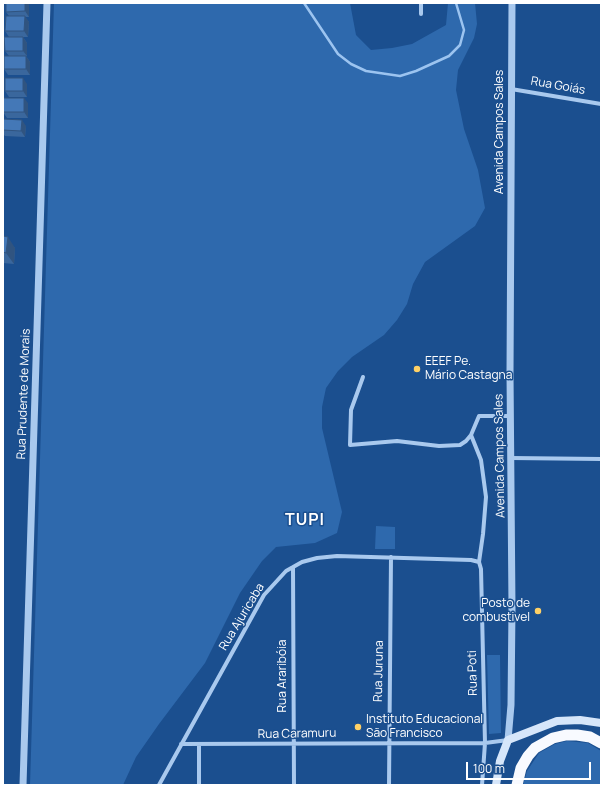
<!DOCTYPE html>
<meta charset="utf-8">
<style>
body{margin:0}
#map{position:relative;width:604px;height:788px;overflow:hidden;background:#1b4f8f;font-family:Manrope,sans-serif}
canvas{display:block}
.frame{position:absolute;inset:0;border:4px solid #fff;pointer-events:none}
.scale{position:absolute;left:466px;top:762px;width:125px;height:18px;box-sizing:border-box;border:2px solid #fff;border-top:0;padding-left:5px;font-size:12px;line-height:14px;white-space:nowrap;color:#fff;-webkit-text-stroke:3px #1b4f8f;paint-order:stroke}
</style>
<div id="map">
<canvas width="604" height="788"></canvas>
<div class="frame"></div>
<div class="scale">100 m</div>
</div>
<script>
const ctx = document.querySelector('canvas').getContext('2d');
ctx.lineJoin = 'round';
function paint(path, color) {
  ctx.fillStyle = color;
  ctx.fill(path, 'evenodd');
}
function poly(rows) {
  const path = new Path2D();
  for (const r of rows) {
    path.moveTo(r[0], r[1]);
    for (let i = 2; i < r.length; i += 2) path.lineTo(r[i], r[i + 1]);
  }
  return path;
}
function strokePath(path, color, width, dash) {
  ctx.strokeStyle = color;
  ctx.lineWidth = width;
  ctx.lineCap = dash ? 'butt' : 'round';
  ctx.setLineDash(dash || []);
  ctx.stroke(path);
}
function write(font, color, halo, rows, align = 'center') {
  ctx.font = font + ' Manrope,sans-serif';
  ctx.lineWidth = 3;
  ctx.setLineDash([]);
  ctx.textBaseline = 'middle';
  ctx.strokeStyle = halo;
  ctx.fillStyle = color;
  for (const [text, x, y, turn = 0] of rows) {
    ctx.save();
    ctx.translate(x, y);
    ctx.rotate((+turn || 0) * Math.PI / 180);
    ctx.textAlign = isNaN(turn) ? turn : align;
    if (halo) ctx.strokeText(text, 0, 0);
    ctx.fillText(text, 0, 0);
    ctx.restore();
  }
}
paint(poly([
 [54,3,350,3,356,35,371,50,392,48,412,44,446,25,448,3,475,3,477,24,474,38,458,70,456,90,464,129,478,170,485,208,475,226,425,262,413,284,407,304,397,320,384,335,352,357,338,371,326,388,322,407,322,428,342,512,337,533,315,543,276,547,262,561,240,593,205,663,159,724,136,757,123,785,30,785],
 [376,526,395,527,395,549,375,549],
 [487,655,500,655,501,733,489,734],
 [567,741,588,743,601,751,601,785,523,785,527,771,539,753,555,744]
]), '#2e69ad');
strokePath(poly([
 [304,3,338,54,351,64,366,71,400,76,416,71,449,56,460,45,464,30,456,3]
]), '#9cc4f0', 2.5);
strokePath(poly([
 [421,3,421,14],
 [511,89,601,104],
 [363,377,351,410,350,445,397,441,439,446,460,445,466,441,471,435,479,416,511,416],
 [471,435,481,460,486,497,483,534,479,562,481,569,485,743,482,785],
 [511,458,601,459],
 [293,567,294,785],
 [181,744,485,743,508,740],
 [159,785,264,595,286,571,302,562,317,558,337,556,471,560,479,562],
 [199,785,199,745],
 [389,785,391,557]
]), '#a9c9ee', 4);
strokePath(poly([
 [508,740,511,705,512,608,510,373,512,3],
 [23,785,47,3]
]), '#a9c9ee', 7);
strokePath(poly([
 [496,785,500,761,508,740,557,721,580,720,601,723]
]), '#d6e6fa', 8);
strokePath(poly([
 [517,785,521,768,528,756,535,748,553,738,566,735,577,735,590,737,601,743]
]), '#f8faff', 11);
paint(poly([
 [6,3,29,3,29,17,25,17,29,22,28,37,23,37,27,43,27,56,26,56,30,62,30,75,8,75,4,69,9,56,5,51,9,37,5,31,9,16,6,12],
 [27,84,27,97,9,97,5,91],
 [28,103,28,118,7,118,3,112],
 [3,119,26,126,25,137,5,136,3,134],
 [3,236,15,248,14,264,3,263]
]), '#3a679d');
paint(poly([
 [25,3,29,3,29,17,25,11],
 [25,16,29,22,28,37,24,31],
 [23,37,27,43,27,56,23,51],
 [26,56,30,62,30,75,26,69],
 [23,78,27,84,27,97,23,91],
 [24,98,28,103,28,118,24,112],
 [22,120,26,126,25,137,21,131],
 [8,237,15,248,14,264,6,253]
]), '#305480');
const building = poly([
 [6,3,25,3,25,11,6,12,6,3],
 [6,16,25,16,24,31,5,31,6,16],
 [4,37,23,37,23,51,5,51,4,37],
 [4,56,26,56,26,69,4,69,4,56],
 [5,78,23,78,23,91,5,91,5,78],
 [3,98,24,98,24,112,3,112,3,98],
 [3,119,22,120,21,131,3,130,3,119],
 [3,236,8,237,6,253,3,252,3,236]
]);
paint(building, '#4478b7');
strokePath(building, '#305480', 1);
for (const [x, y, r, color] of [
 [417,369,4,"#ffd166"],
 [538,611,4,"#ffd166"],
 [358,727,4,"#ffd166"]
]) {
  const dot = new Path2D();
  dot.arc(x, y, r, 0, 2 * Math.PI);
  ctx.fillStyle = color;
  ctx.fill(dot);
  strokePath(dot, '#1b4f8f', 1.5);
}
write('12px', '#fff', '#1b4f8f', [
 ["Rua Goiás",558,86,10],
 ["Avenida Campos Sales",500,132,-90],
 ["Rua Prudente de Morais",24,394,-88],
 ["Avenida Campos Sales",500,456,-91],
 ["Rua Ajuricaba",242,617,-59],
 ["Rua Juruna",379,671,-89],
 ["Rua Poti",473,673,-91],
 ["Rua Araribóia",283,676,-90],
 ["Rua Caramuru",297,734,-1]
]);
write('12px', '#fff', '#1b4f8f', [
 ["EEEF Pe.",425,362],
 ["Mário Castagna",425,376],
 ["Posto de",530,604,"right"],
 ["combustivel",530,618,"right"],
 ["Instituto Educacional",366,720],
 ["São Francisco",366,734]
], 'left');
ctx.letterSpacing = '1px';
write('bold 16px', '#fff', '#1b4f8f', [
 ["TUPI",305,521]
]);
ctx.letterSpacing = '0px';
</script>
